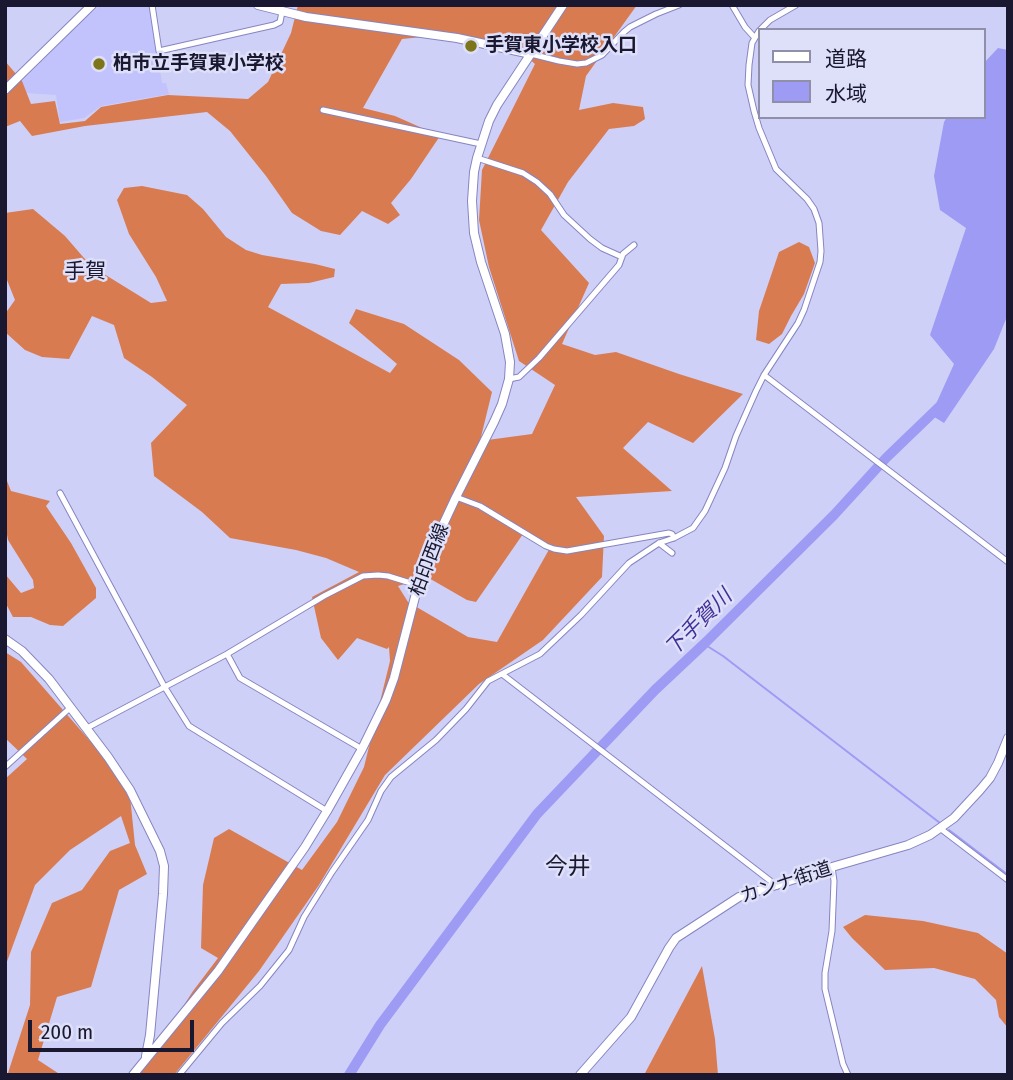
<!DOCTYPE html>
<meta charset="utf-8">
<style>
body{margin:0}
#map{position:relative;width:1013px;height:1080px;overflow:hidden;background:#cfd0f7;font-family:"Fira Sans Condensed","Noto Sans JP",sans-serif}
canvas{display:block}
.frame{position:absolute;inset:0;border:7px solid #191830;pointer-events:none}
.legend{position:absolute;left:758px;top:28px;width:228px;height:91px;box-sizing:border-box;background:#dedff9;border:2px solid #8f8fa9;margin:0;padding:9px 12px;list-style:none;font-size:21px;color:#191830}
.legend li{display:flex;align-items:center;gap:14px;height:35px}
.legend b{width:35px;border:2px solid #8f8fa9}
.scale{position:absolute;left:28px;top:1020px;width:166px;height:32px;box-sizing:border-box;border:4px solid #191830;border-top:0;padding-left:9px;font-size:21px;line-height:24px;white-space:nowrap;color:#191830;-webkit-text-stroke:5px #dedff9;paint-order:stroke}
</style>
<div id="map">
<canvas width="1013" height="1080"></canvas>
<div class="frame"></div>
<ul class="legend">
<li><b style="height:9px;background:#fff"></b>道路</li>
<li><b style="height:19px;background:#9e9bf5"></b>水域</li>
</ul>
<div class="scale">200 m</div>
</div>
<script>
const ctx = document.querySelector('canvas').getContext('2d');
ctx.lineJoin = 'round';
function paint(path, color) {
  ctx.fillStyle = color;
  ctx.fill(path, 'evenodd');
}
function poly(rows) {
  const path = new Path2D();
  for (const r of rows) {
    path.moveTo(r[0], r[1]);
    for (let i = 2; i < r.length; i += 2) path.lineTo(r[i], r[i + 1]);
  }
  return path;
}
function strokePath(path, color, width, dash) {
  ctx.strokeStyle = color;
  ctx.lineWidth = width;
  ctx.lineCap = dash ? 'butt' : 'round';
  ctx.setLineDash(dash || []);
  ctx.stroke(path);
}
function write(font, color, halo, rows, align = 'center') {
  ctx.font = font + ' "Fira Sans Condensed","Noto Sans JP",sans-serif';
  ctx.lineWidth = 5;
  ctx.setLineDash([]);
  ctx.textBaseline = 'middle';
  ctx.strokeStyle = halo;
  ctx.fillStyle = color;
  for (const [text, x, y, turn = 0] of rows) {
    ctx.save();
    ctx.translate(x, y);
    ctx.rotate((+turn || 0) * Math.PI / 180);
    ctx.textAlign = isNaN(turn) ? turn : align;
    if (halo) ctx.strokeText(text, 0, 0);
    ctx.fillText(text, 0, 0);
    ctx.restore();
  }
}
paint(poly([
 [101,5,150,5,162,83,166,83,169,94,101,106,84,118,60,122,56,95,11,92,85,18]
]), '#c2c2fc');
paint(poly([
 [298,5,637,5,586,76,579,110,613,103,643,107,645,119,634,126,609,129,568,182,541,230,589,283,562,344,595,355,616,352,679,374,743,394,693,443,648,422,623,448,672,491,576,497,604,536,602,577,543,640,479,684,385,775,319,885,259,971,174,1075,139,1075,193,991,218,958,201,948,203,885,214,838,229,829,302,870,337,822,364,767,390,661,389,647,387,649,357,638,338,660,321,638,312,597,359,572,326,558,296,550,230,538,202,512,154,476,151,443,187,405,152,377,124,358,114,325,92,316,69,359,42,357,25,350,5,332,5,314,15,300,5,275,5,213,33,209,65,236,84,258,104,274,151,303,167,301,156,277,129,234,117,200,124,188,142,186,187,195,203,209,226,237,246,250,262,255,315,264,335,269,334,277,309,283,281,284,268,307,390,373,397,364,349,323,356,309,404,324,459,360,492,392,480,441,532,434,555,385,519,361,489,267,479,220,482,170,535,64,518,49,488,40,443,35,402,39,363,108,395,116,440,136,411,179,391,203,400,215,388,224,362,211,340,235,321,231,292,213,266,176,230,131,207,112,85,126,32,136,20,121,5,127,5,61,22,81,31,104,55,101,60,124,85,121,101,107,168,95,248,99,268,82,291,33],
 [523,534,551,546,497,642,468,637,408,602,398,586,427,577,467,600,476,602],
 [799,242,809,247,815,263,804,294,791,316,782,334,769,344,756,340,759,311,779,252],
 [5,476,11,491,50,501,46,506,71,543,96,588,96,598,63,626,50,625,31,617,13,617,5,602,5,574,21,593,34,588,33,580,8,540,5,524],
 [5,652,21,662,112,766,130,796,135,845,147,874,119,890,91,987,57,997,38,1060,61,1075,6,1075,8,1073,30,1005,31,952,52,903,82,890,110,851,130,843,121,816,70,850,35,885,5,967,5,779,27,759,5,738],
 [865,915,923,921,978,933,1008,954,1008,1028,999,1017,996,1000,975,979,934,968,885,970,852,938,843,927],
 [702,966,715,1039,718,1075,644,1075]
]), '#d97b50');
paint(poly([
 [998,48,1008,50,1008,314,994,349,944,423,931,415,954,364,930,335,966,228,940,210,934,176,944,122,947,117,983,117,983,64]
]), '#9e9bf5');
strokePath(poly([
 [704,644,723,656,940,823],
 [949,830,1008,875]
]), '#9e9bf5', 2);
strokePath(poly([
 [349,1075,380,1025,537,814,655,690,704,644,834,515,886,458,940,406]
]), '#9e9bf5', 10);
const street = poly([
 [152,5,159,51,274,25,280,22,282,12],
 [732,5,745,27,755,38],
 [760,30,770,20,796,5],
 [531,54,559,61,577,64,586,63,602,55,624,32,630,27,656,14,679,5],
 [323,110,481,144],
 [477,158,523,173,537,182,550,194,564,215,590,239,602,248,622,257],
 [764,375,1008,562],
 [509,379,519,377,539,358,619,265,623,254,634,245],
 [60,493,164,686,189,726,327,811],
 [456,497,480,506,546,546,554,549,567,551,669,533,672,534,674,538],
 [659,543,672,553],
 [227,654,240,678,362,749],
 [502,674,777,886],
 [87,728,227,654,324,596,363,576,378,575,388,576,417,585],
 [5,767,71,707],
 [941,829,1008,880],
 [832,867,834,881,832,931,825,973,825,989,843,1064,848,1075],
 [179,1075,222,1023,260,986,289,950,304,917,332,872,368,820,381,791,391,777,436,740,466,709,488,681,540,654,581,615,629,563,659,543,674,538,693,528,705,511,725,468,736,436,756,391,764,375,798,323,804,310,820,262,821,251,819,223,814,209,807,199,776,169,759,128,754,111,748,85,749,65,752,43,759,31]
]);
const secondary = poly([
 [258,5,306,17,457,38,531,54],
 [5,90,92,5],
 [5,639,22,651,49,679,108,757,130,790,160,851,164,866,163,894,150,1035,146,1056],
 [133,1075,218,971,305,847,327,811,362,749,386,700,394,678,422,570,456,497,494,422,502,404,509,379,510,362,505,334,481,262,474,233,472,201,474,172,477,158,489,121,497,105,563,5],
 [580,1075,631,1017,669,948,676,938,739,897,832,867,908,845,930,835,954,818,980,790,990,778,998,763,1008,738]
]);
strokePath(street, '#8685c2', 7);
strokePath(secondary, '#8685c2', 10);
strokePath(street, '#fff', 5);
strokePath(secondary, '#fff', 8);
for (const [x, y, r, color] of [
 [471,46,7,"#7d7519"],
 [99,64,7,"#7d7519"]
]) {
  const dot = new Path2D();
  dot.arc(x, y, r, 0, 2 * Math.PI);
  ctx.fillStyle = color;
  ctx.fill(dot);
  strokePath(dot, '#dedff9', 2.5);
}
write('bold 19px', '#191830', '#dedff9', [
 ["手賀東小学校入口",485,46],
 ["柏市立手賀東小学校",113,64]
], 'left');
write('19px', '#191830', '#dedff9', [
 ["柏印西線",430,560,-69],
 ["カンナ街道",786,883,-18]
]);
write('21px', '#191830', '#dedff9', [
 ["手賀",85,272]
]);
write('italic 21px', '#423097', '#dedff9', [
 ["下手賀川",699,623,-45]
]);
write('23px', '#191830', '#dedff9', [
 ["今井",568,868]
]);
</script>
